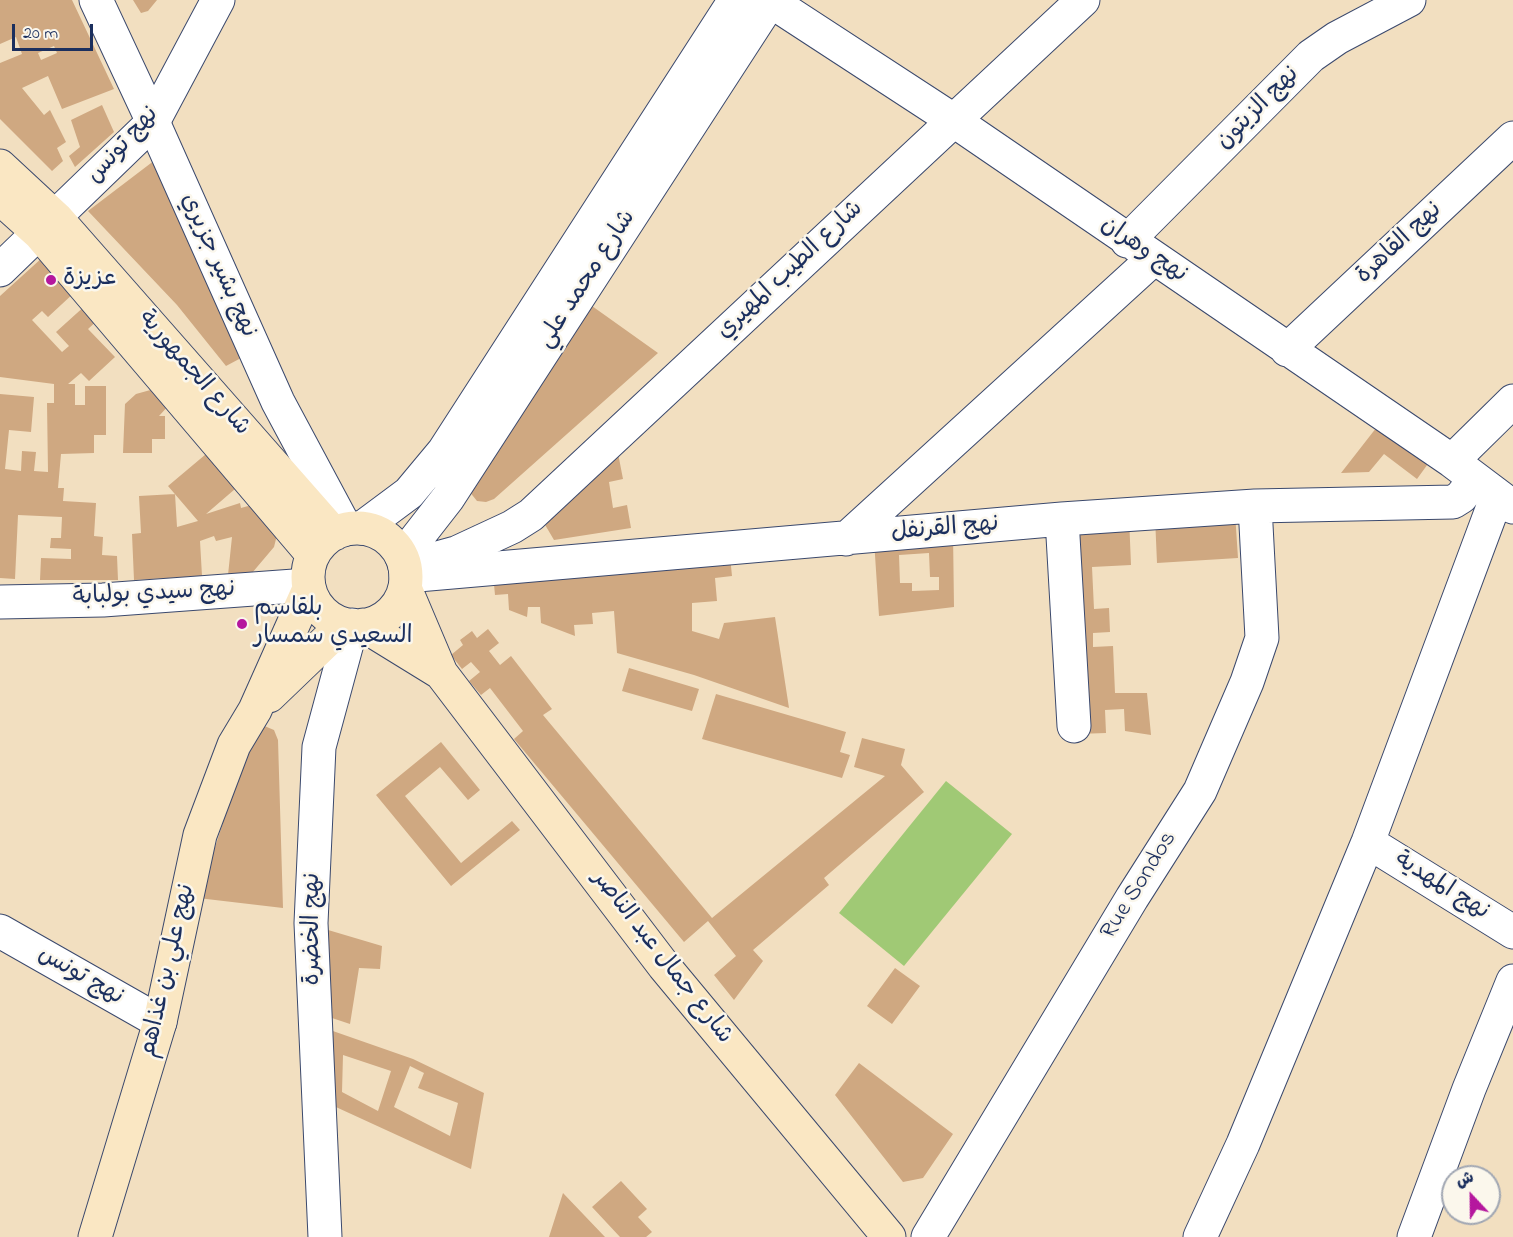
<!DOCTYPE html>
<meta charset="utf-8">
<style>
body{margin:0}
#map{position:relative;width:1513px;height:1237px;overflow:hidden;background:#f2dfc0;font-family:"Indie Flower","Playpen Sans Arabic",sans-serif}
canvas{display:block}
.north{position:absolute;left:1441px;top:1165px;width:60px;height:60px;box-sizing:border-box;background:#fbf7ec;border:2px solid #a1a7b3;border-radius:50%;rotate:338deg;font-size:16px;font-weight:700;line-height:24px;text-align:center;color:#1b2f5e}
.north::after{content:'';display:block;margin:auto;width:21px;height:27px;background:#b5179e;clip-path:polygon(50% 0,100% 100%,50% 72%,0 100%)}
.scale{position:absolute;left:12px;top:24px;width:81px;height:27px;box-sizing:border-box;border:3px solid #1b2f5e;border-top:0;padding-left:8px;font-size:18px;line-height:21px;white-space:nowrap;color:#1b2f5e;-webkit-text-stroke:4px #fbf7ec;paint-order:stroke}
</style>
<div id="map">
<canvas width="1513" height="1237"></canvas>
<div class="north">ش</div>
<div class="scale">20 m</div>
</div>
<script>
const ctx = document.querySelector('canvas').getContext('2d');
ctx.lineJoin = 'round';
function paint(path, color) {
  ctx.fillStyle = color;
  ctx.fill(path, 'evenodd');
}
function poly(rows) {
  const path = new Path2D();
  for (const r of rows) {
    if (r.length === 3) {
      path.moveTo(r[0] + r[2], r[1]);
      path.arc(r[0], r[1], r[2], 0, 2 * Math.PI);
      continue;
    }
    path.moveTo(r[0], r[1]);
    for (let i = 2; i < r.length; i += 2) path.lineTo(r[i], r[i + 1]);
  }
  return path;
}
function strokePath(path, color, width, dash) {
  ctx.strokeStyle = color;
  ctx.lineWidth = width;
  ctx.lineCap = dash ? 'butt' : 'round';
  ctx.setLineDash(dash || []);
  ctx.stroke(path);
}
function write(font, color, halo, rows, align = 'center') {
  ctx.font = font + ' "Indie Flower","Playpen Sans Arabic",sans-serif';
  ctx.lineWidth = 5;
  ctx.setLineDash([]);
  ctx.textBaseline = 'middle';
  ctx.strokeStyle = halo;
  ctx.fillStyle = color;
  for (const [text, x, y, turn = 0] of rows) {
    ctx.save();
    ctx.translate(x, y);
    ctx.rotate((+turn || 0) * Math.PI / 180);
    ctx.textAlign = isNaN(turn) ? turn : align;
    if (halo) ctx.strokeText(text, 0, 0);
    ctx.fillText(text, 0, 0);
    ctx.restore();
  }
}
paint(poly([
 [946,781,1012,834,904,966,839,913]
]), '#a0c975');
paint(poly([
 [0,0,72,0,114,89,62,109,48,76,22,88,44,115,50,110,66,142,57,148,63,161,52,171,0,119,0,63,22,54,16,37,0,44],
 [54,46,57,53,41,60,38,53],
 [133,0,157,0,148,11,141,13],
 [102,105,114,132,75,167,69,156,80,147,71,120],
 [155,160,241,358,226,366,177,305,88,211],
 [43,257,75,292,48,317,42,311,32,320,62,352,69,346,56,332,87,304,100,318,88,329,115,357,89,381,81,373,68,384,75,384,75,405,85,405,85,386,106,386,106,435,94,435,94,453,61,454,58,488,64,488,63,501,96,503,94,536,103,537,102,555,117,556,118,580,40,580,41,558,71,559,71,549,50,548,51,538,61,538,62,517,18,515,15,579,0,578,0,394,34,397,31,432,9,430,5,469,21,471,22,451,36,452,34,471,48,472,47,403,54,403,54,384,0,377,0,296],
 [592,306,658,353,494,499,486,502,477,501,469,491],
 [154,389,169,405,159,416,165,416,165,439,152,439,152,453,123,453,125,404,136,394],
 [1380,423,1430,461,1417,479,1384,454,1369,472,1341,473],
 [617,448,623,479,609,482,613,508,627,505,631,528,554,540,544,523],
 [212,449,242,483,206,514,240,503,241,508,259,503,279,527,274,547,252,573,228,575,232,537,216,541,214,536,200,541,202,576,134,580,132,534,141,533,139,496,175,494,177,527,198,521,168,486],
 [1235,513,1238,558,1157,563,1155,517],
 [1129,517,1131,565,1092,567,1094,609,1109,608,1110,632,1093,633,1093,647,1113,646,1115,693,1147,693,1151,735,1125,731,1124,709,1105,710,1106,733,1078,734,1065,520],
 [953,533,954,607,879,616,874,540],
 [929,553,930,577,939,577,939,590,912,591,912,583,900,583,899,555],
 [730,556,732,576,715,578,717,601,692,603,692,631,719,639,724,623,775,617,789,708,694,675,617,653,614,611,592,613,593,624,574,625,575,636,541,623,540,607,528,607,527,617,509,610,508,594,495,595,493,574],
 [488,629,499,643,489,651,500,665,511,656,552,709,543,715,712,918,885,776,854,767,862,738,905,749,901,765,924,792,824,878,829,885,753,950,763,961,734,1000,714,975,736,956,708,921,684,942,514,739,523,731,490,688,481,695,469,681,480,672,471,662,462,669,451,655,463,645,460,640,472,631,477,638],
 [629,668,699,689,692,711,622,691],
 [716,694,846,732,840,752,850,755,842,778,702,739],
 [262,725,274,730,278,740,283,908,198,898,223,823,215,822,246,740],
 [441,742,480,790,468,800,440,767,405,796,461,863,512,821,520,830,451,886,376,795],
 [318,927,382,946,380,969,359,968,350,1024,317,1013],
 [895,968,920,986,892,1024,867,1006],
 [330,1030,413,1059,484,1093,471,1169,325,1102],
 [343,1055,391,1071,378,1111,342,1092],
 [410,1066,424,1073,418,1088,458,1103,450,1136,394,1107],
 [859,1063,953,1134,923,1178,903,1182,835,1095],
 [621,1181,647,1209,638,1217,652,1232,646,1237,620,1237,592,1207],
 [563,1193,605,1237,549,1237]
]), '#cfa881');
const minor = poly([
 [769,0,953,120,1452,461,1513,507],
 [1127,241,1311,56,1337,38,1409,0],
 [0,270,153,122,218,0],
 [1287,350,1513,138],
 [1452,461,1513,401],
 [1062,519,1074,726],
 [846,539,1153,259],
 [406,576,1062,519,1255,506,1453,502,1461,497,1475,479],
 [1368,842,1513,932],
 [0,931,160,1022],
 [325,1237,311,923,319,747,352,625],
 [928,1237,1132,898,1200,791,1247,682,1262,638,1255,506],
 [1200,1237,1243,1144,1368,842,1497,496],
 [1414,1237,1469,1089,1513,981]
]);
const tertiary = poly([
 [96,0,153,122,278,402,346,529],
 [362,528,409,493,444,451,735,0],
 [402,557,448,498,771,0],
 [405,567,456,553,512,527,531,515,1083,0],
 [0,602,103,600,308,585]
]);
const secondary = poly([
 [0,166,56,218,334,534],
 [0,198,40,234,313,555],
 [357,577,49],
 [405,588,441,673,664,966,889,1237],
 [363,625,441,673],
 [269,696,344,624],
 [95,1237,160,1022,200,835,234,745,255,710,309,589]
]);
strokePath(minor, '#3b496d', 35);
strokePath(tertiary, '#3b496d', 35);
strokePath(secondary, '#3b496d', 35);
strokePath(minor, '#fff', 33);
strokePath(tertiary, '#fff', 33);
strokePath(secondary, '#fae7c3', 33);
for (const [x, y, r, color] of [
 [51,280,6,"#b5179e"],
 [242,624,6,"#b5179e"]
]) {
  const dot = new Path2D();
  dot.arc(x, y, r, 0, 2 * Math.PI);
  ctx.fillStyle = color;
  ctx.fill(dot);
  strokePath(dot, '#fbf7ec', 2);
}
write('24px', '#1b2f5e', '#fbf7ec', [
 ["نهج الزيتون",1259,109,-45],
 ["نهج تونس",124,146,-48],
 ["نهج القاهرة",1400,244,-43],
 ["نهج وهران",1143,251,34],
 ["نهج بشير جزيري",217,266,66],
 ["شارع الطيب المهيري",791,271,-43],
 ["شارع محمد علي",588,280,-57],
 ["شارع الجمهورية",193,374,49],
 ["نهج القرنفل",945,530,-5],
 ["نهج سيدي بولبابة",154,595,-3],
 ["Rue Sondos",1140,886,-58],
 ["نهج المهدية",1441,887,32],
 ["نهج الخضرة",314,929,-90],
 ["شارع جمال عبد الناصر",661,958,52],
 ["نهج علي بن غذاهم",169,971,-77],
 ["نهج تونس",80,977,30]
]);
write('24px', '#1b2f5e', '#fbf7ec', [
 ["عزيزة",63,280],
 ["بلقاسم",254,610],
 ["السعيدي سمسار",254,638]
], 'left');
</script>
